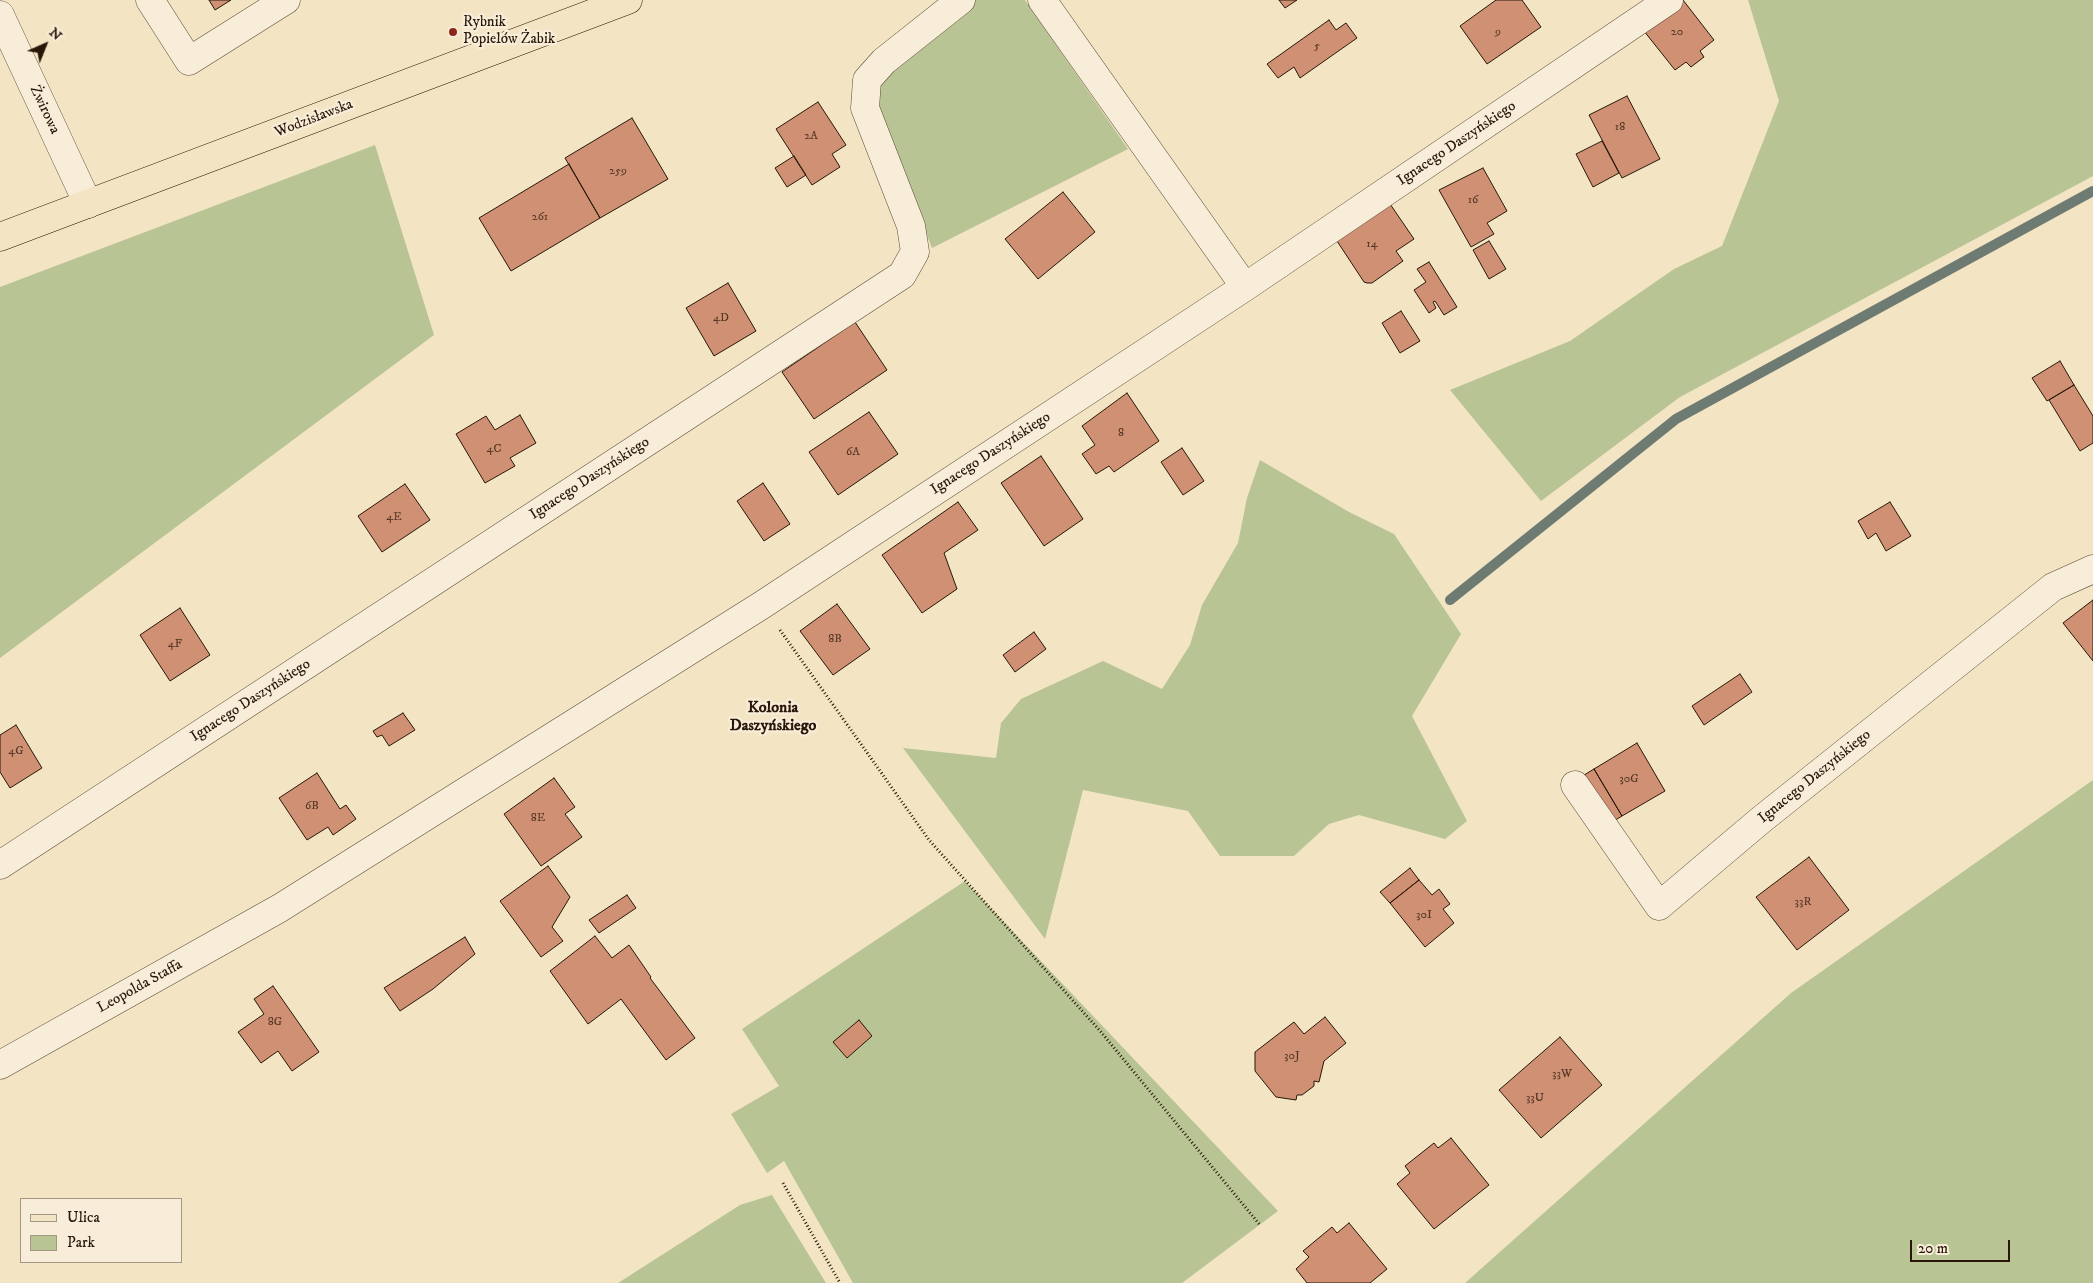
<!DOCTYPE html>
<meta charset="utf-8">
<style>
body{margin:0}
#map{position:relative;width:2093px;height:1283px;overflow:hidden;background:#f3e4c3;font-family:"IM FELL DW Pica",serif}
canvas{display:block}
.legend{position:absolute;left:20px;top:1198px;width:162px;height:65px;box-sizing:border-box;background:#f7edd8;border:1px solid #a49785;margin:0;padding:6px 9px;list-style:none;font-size:15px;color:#281708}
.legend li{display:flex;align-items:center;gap:10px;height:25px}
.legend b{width:25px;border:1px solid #a49785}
.north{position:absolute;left:20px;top:20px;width:50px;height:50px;-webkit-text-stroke:4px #f7edd8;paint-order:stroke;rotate:44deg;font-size:14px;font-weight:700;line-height:20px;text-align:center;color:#281708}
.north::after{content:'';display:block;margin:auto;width:18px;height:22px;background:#281708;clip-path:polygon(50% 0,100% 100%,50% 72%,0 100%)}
.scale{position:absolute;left:1910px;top:1240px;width:100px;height:22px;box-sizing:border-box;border:2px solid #281708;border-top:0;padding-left:6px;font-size:15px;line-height:18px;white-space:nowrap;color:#281708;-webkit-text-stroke:4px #f7edd8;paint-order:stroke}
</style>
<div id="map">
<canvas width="2093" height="1283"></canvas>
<ul class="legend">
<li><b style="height:6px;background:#f3e4c3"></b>Ulica</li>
<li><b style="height:14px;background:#b9c495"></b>Park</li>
</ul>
<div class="north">N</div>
<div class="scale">20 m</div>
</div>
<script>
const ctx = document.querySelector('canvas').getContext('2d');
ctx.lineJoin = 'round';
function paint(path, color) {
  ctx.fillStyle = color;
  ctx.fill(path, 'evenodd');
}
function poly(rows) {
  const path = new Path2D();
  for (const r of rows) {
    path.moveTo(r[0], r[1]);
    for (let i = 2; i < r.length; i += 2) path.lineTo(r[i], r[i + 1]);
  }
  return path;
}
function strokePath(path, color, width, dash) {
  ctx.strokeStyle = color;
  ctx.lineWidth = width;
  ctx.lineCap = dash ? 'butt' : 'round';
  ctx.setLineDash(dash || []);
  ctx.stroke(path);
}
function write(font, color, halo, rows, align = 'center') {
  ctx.font = font + ' "IM FELL DW Pica",serif';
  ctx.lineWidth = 4.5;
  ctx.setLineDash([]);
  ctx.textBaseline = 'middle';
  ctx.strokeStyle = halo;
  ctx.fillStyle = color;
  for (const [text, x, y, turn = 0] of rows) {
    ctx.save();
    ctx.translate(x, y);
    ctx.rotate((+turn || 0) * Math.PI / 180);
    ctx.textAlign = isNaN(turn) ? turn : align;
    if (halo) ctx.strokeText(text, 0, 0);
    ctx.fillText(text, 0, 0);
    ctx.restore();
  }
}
paint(poly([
 [975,0,1025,0,1128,149,932,248,874,101,880,75],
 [1748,0,2093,0,2093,176,1680,397,1541,501,1450,390,1570,341,1674,269,1722,246,1779,101],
 [375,145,434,335,0,658,0,287],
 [1260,460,1349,512,1394,534,1461,634,1412,716,1467,821,1445,839,1359,815,1329,824,1294,856,1220,856,1188,811,1083,790,1045,939,903,748,996,758,1001,723,1021,699,1103,661,1162,689,1190,645,1202,605,1238,543,1247,498],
 [2093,780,2093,1283,1465,1283,1791,993],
 [965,881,1278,1211,1182,1283,853,1283,784,1161,767,1173,731,1114,779,1086,742,1029],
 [772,1195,826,1283,618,1283,740,1205]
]), '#b9c495');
strokePath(poly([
 [1450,600,1676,419,2093,191]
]), '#6e7b72', 10);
const building = poly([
 [209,0,231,0,215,10,209,0],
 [1279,0,1297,0,1285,8,1279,0],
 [1496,0,1522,0,1541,27,1487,64,1460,26,1496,0],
 [1663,0,1683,0,1714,40,1700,51,1704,57,1691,67,1686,62,1675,70,1636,21,1663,0],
 [1329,20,1336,30,1346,23,1357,38,1300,78,1294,67,1278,78,1267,64,1329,20],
 [1627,96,1660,159,1622,178,1589,115,1627,96],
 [818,102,846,145,832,154,840,167,812,185,776,129,818,102],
 [632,118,668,179,600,218,565,158,632,118],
 [1602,141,1619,173,1593,187,1576,154,1602,141],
 [794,156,806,175,787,187,775,168,794,156],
 [569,164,600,218,511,271,479,218,569,164],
 [1483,168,1507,211,1487,223,1494,234,1471,247,1439,190,1483,168],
 [1063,192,1095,232,1038,279,1005,239,1063,192],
 [1388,201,1414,239,1396,251,1403,261,1372,283,1367,283,1364,282,1335,238,1388,201],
 [1489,241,1506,269,1489,279,1473,250,1489,241],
 [1429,262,1457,307,1444,315,1435,301,1433,302,1436,308,1429,313,1414,290,1426,282,1417,269,1429,262],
 [728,283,756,331,714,356,686,308,728,283],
 [1401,311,1420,341,1400,353,1382,323,1401,311],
 [855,322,887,370,814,419,782,372,855,322],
 [2060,361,2074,385,2047,401,2032,378,2060,361],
 [2074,385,2093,416,2093,443,2080,451,2049,400,2074,385],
 [1127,393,1159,441,1114,472,1109,466,1096,474,1082,454,1095,445,1082,426,1127,393],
 [869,412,898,454,838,495,809,452,869,412],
 [520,415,536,443,510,458,515,466,485,483,456,434,486,416,495,430,520,415],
 [1182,448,1204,481,1183,495,1161,462,1182,448],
 [1041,456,1083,519,1044,546,1001,483,1041,456],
 [763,483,790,524,764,541,737,501,763,483],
 [405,484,430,520,382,552,358,516,405,484],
 [958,502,978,530,944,553,957,589,922,613,882,555,958,502],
 [1890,502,1911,536,1886,551,1876,533,1868,539,1858,521,1890,502],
 [2093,600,2093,661,2063,623,2093,600],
 [837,604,870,649,833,675,800,631,837,604],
 [180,608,210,655,170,681,140,635,180,608],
 [1034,632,1046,649,1015,672,1003,655,1034,632],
 [1740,674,1752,692,1704,725,1692,706,1740,674],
 [403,713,415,730,389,746,382,735,377,737,373,731,403,713],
 [16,725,42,768,10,788,0,772,0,735,16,725],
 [1637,743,1665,791,1622,816,1594,769,1637,743],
 [1594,769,1622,816,1604,827,1576,780,1594,769],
 [317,773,340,809,346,805,356,819,333,835,328,827,307,840,279,798,317,773],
 [554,778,575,807,565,814,582,837,541,866,504,814,554,778],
 [1809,857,1849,910,1797,950,1756,897,1809,857],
 [548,866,570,897,552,927,563,941,541,957,500,901,548,866],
 [1410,868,1419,880,1390,903,1380,892,1410,868],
 [1419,880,1432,895,1439,889,1450,904,1443,909,1454,923,1425,947,1390,903,1419,880],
 [627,895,636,908,599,933,589,920,627,895],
 [595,936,612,958,629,945,651,977,650,978,695,1038,666,1060,621,999,588,1024,550,971,595,936],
 [465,937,475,954,433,989,400,1011,384,988,465,937],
 [273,986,319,1052,292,1071,278,1051,261,1063,238,1032,264,1014,254,999,273,986],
 [1325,1017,1346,1043,1324,1061,1319,1082,1314,1081,1314,1086,1302,1095,1297,1095,1296,1100,1276,1097,1255,1071,1255,1052,1294,1022,1304,1034,1325,1017],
 [859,1020,872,1036,847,1058,833,1042,859,1020],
 [1560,1037,1602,1085,1541,1138,1499,1090,1560,1037],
 [1451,1138,1489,1185,1434,1229,1397,1184,1410,1173,1405,1166,1434,1143,1438,1148,1451,1138],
 [1349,1223,1387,1269,1370,1283,1307,1283,1296,1269,1309,1257,1303,1251,1332,1227,1337,1233,1349,1223]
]);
paint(building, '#cf9074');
strokePath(building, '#281708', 1);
const minor = poly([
 [150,0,189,61,286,0],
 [1042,0,1245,287],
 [0,15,88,204],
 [1575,785,1659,906,1762,819,2053,587,2093,569],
 [0,865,902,275,915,252,911,226,865,108,867,80,884,61,961,0],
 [0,1065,280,908,762,605,1245,287,1669,0]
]);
const major = poly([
 [0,237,628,0]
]);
strokePath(minor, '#5b4a37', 29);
strokePath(major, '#281708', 29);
strokePath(poly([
 [780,630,929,840,1101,1032,1260,1225],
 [783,1183,840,1283]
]), '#281708', 3, [1, 2.5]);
strokePath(minor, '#f7edd8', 28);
strokePath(major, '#f3e4c3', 28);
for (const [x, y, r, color] of [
 [453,32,5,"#8f2418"]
]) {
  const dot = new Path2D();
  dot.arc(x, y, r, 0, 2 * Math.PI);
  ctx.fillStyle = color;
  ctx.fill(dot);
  strokePath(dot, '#f7edd8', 2);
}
write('12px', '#523523', null, [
 ["9",1498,33],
 ["20",1677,33],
 ["5",1317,47],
 ["18",1620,128],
 ["2A",811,137],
 ["259",618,172],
 ["16",1473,201],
 ["261",540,218],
 ["14",1372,245],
 ["4D",721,319],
 ["8",1121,434],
 ["4C",494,450],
 ["6A",853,453],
 ["4E",394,518],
 ["8B",835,640],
 ["4F",175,645],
 ["4G",16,752],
 ["30G",1629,780],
 ["6B",312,807],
 ["8E",538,819],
 ["33R",1803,903],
 ["30I",1424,916],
 ["8G",275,1023],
 ["30J",1292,1057],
 ["33W",1562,1075],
 ["33U",1535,1099]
]);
write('15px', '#281708', '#f7edd8', [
 ["Rybnik",463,23],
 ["Popielów Żabik",463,40]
], 'left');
write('15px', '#281708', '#f7edd8', [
 ["Żwirowa",44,110,65],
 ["Wodzisławska",314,119,-21],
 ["Ignacego Daszyńskiego",1457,144,-34],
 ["Ignacego Daszyńskiego",991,454,-33],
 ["Ignacego Daszyńskiego",590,479,-33],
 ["Ignacego Daszyńskiego",251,701,-33],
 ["Ignacego Daszyńskiego",1815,777,-39],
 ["Leopolda Staffa",140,987,-29]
]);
write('bold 16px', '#281708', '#f7edd8', [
 ["Kolonia",773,709],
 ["Daszyńskiego",773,727]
]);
</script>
